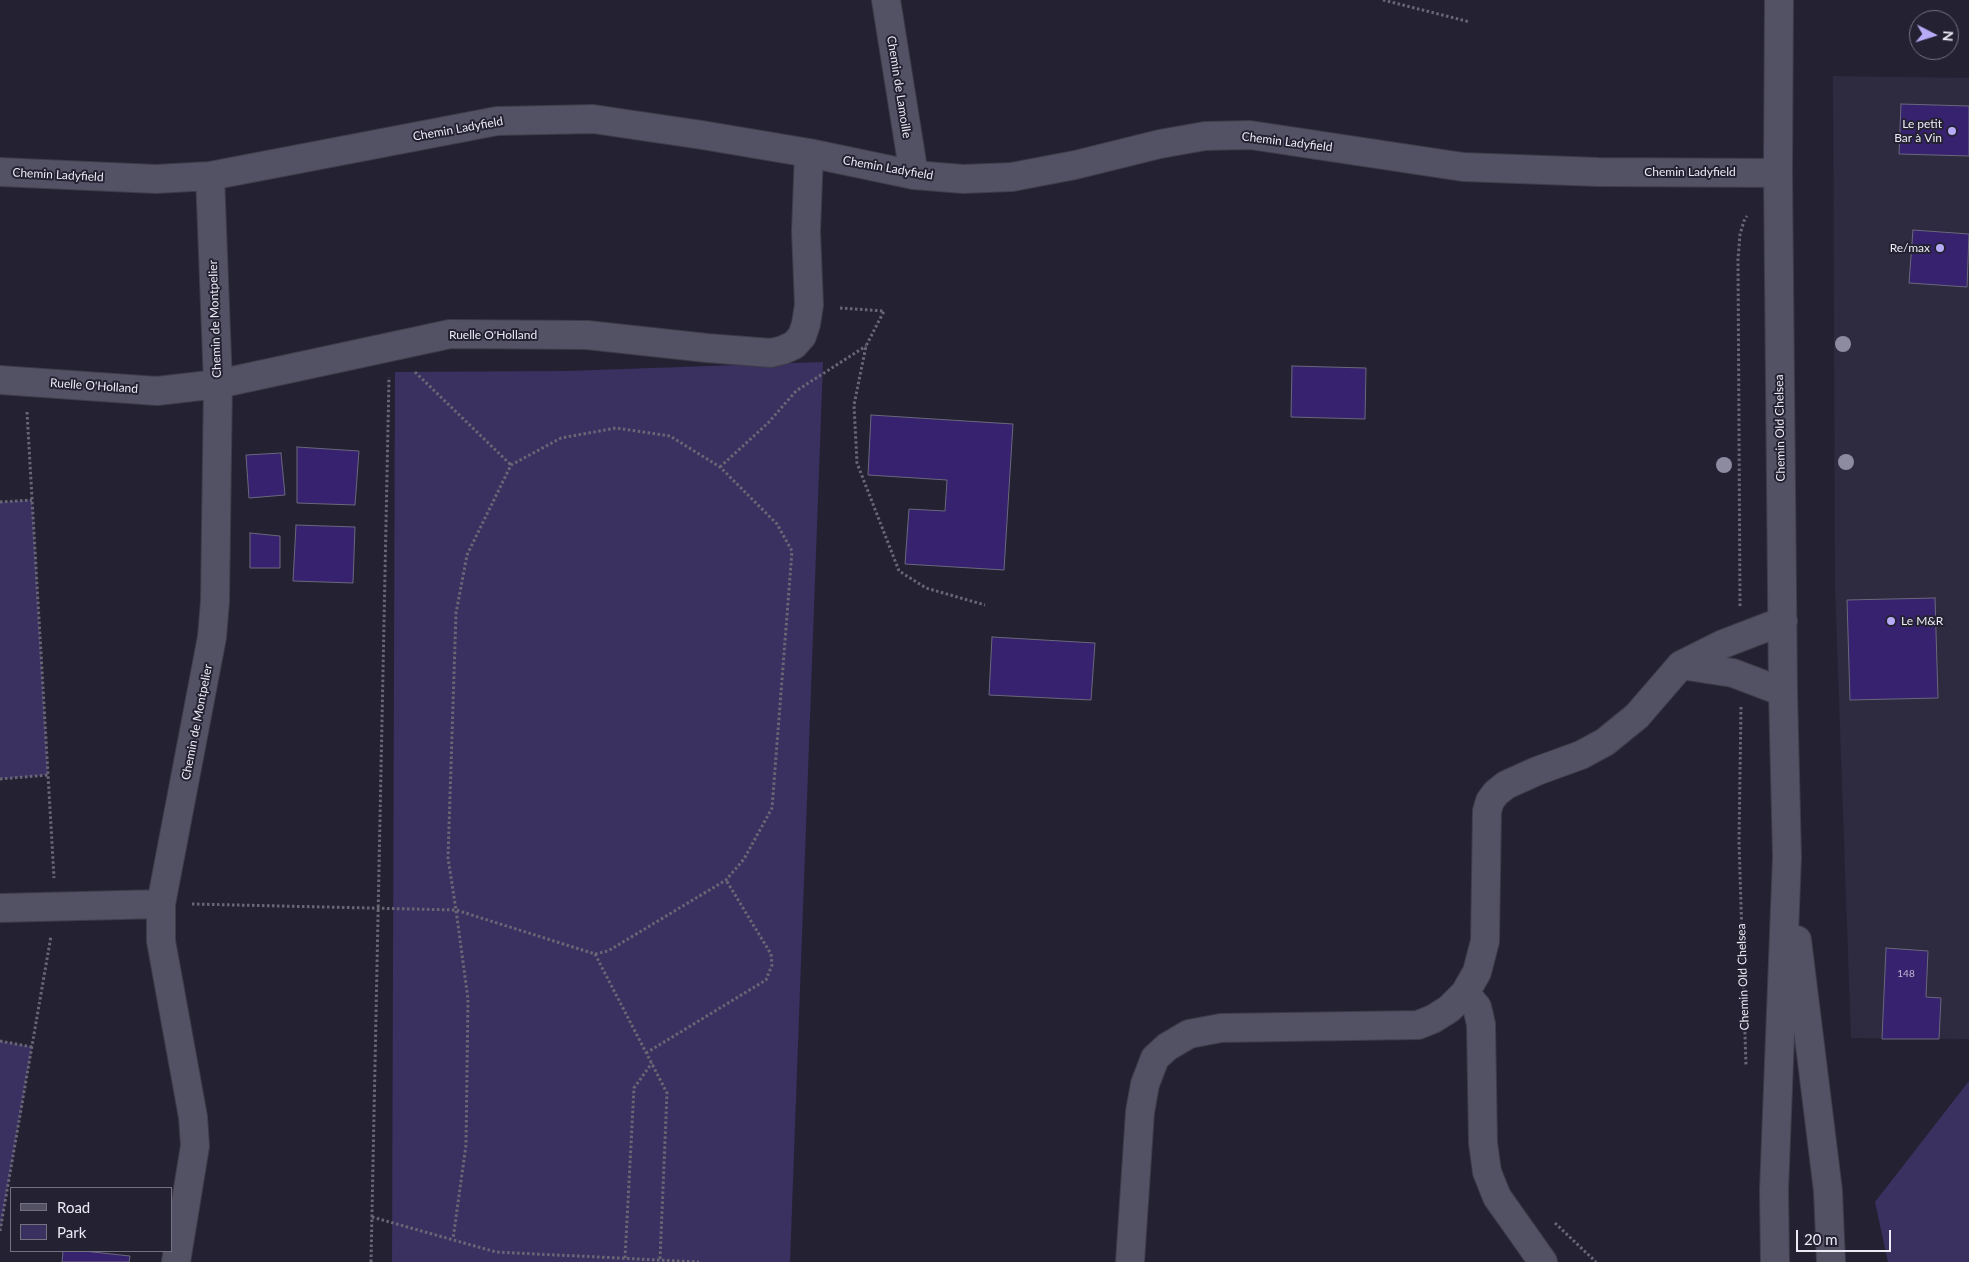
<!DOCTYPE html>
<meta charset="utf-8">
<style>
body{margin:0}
#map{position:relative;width:1969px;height:1262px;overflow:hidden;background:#242232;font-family:Lato,sans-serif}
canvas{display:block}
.legend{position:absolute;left:10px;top:1187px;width:162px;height:65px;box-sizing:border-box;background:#242232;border:1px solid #747280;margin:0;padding:6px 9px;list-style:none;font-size:15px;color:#ebeaf5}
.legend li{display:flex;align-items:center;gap:10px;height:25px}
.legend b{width:25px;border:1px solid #747280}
.north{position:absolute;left:1909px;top:10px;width:50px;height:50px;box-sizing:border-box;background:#242232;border:1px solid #747280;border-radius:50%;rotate:95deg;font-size:14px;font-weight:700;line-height:20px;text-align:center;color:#ebeaf5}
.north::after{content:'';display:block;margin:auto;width:18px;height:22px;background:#b7abf8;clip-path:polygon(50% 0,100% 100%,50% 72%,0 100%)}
.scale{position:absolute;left:1796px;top:1230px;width:95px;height:22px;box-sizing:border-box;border:2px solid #ebeaf5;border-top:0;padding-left:6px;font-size:15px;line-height:18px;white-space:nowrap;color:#ebeaf5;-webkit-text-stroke:4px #242232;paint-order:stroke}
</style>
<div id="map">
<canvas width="1969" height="1262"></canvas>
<ul class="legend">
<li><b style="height:6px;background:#535164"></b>Road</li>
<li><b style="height:14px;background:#3a3160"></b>Park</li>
</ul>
<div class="north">N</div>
<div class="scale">20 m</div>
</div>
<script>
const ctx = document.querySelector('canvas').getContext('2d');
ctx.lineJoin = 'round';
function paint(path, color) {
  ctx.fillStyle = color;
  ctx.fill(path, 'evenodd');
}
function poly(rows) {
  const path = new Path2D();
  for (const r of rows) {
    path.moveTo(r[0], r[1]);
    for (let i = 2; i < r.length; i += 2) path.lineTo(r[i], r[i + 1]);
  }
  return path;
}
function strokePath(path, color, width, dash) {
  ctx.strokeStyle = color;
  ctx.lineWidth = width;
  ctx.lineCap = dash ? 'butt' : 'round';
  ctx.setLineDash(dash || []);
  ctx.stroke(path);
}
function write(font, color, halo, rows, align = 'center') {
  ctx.font = font + ' Lato,sans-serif';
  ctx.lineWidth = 4;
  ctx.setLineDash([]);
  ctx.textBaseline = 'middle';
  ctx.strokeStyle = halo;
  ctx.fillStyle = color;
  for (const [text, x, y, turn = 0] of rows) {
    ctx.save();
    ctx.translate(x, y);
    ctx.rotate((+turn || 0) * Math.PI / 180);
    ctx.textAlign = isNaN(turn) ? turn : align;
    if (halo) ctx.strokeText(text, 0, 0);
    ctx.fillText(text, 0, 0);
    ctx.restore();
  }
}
paint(poly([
 [1833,76,1969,78,1969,1039,1851,1038,1835,586]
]), '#2e2a40');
paint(poly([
 [823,362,790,1262,392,1262,395,372,567,371],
 [32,500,48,775,0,779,0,502],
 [0,1041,32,1047,0,1231],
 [1969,1081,1969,1262,1888,1262,1875,1202]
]), '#3a3160');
const building = poly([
 [1901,104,1969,106,1969,156,1899,154,1901,104],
 [1913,230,1969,234,1967,287,1909,283,1913,230],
 [1292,366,1366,368,1365,419,1291,417,1292,366],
 [871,415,1013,424,1004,570,905,564,909,509,945,511,947,480,868,475,871,415],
 [297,447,359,451,355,505,297,503,297,447],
 [281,453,285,495,249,498,246,455,281,453],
 [296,525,355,527,353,583,293,581,296,525],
 [250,533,280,536,280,568,250,568,250,533],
 [1935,598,1938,698,1850,700,1847,600,1935,598],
 [992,637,1095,643,1091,700,989,695,992,637],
 [1886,948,1928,951,1926,997,1941,998,1939,1039,1882,1039,1886,948],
 [63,1251,84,1251,130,1256,129,1262,62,1262,63,1251]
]);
paint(building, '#37226f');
strokePath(building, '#6a687b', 1);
const minor = poly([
 [886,0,914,175],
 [0,172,156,179,210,176,497,121,593,119,702,135,809,153,914,175,963,179,1012,177,1075,165,1160,144,1205,136,1250,135,1463,167,1598,172,1778,173],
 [0,380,157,391,218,384,450,334,587,335,707,348,771,353,783,350,794,345,802,336,806,324,809,305,806,231,809,153],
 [1681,665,1733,673,1783,692],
 [0,908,161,904],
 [1797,940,1828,1191,1831,1262],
 [1465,993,1477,1007,1481,1024,1483,1143,1487,1172,1497,1197,1543,1262],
 [176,1262,195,1146,193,1117,161,941,161,904,212,637,215,601,218,384,210,176],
 [1130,1262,1140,1112,1145,1084,1155,1058,1167,1047,1189,1034,1221,1028,1418,1025,1433,1019,1449,1009,1465,993,1477,972,1485,941,1487,811,1490,801,1496,793,1506,785,1537,771,1581,755,1605,742,1637,716,1681,665,1723,644,1783,621],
 [1775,1262,1774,1190,1787,857,1783,692,1778,173,1779,0]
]);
strokePath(minor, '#3e3c49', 30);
strokePath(poly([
 [1383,0,1470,22],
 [840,308,884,311,866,346,854,405,857,463,899,571,926,588,985,605],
 [415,372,511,465],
 [27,412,54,878],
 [720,467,768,423,796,391,866,346],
 [0,502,32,500],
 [1740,606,1738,259,1740,234,1744,221,1747,216],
 [1741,707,1739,841,1746,1066],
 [0,779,48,775],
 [192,904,456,910,595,954,608,951,726,880,744,859,772,808,792,551,777,524,720,467,670,436,616,428,561,438,511,465,467,555,456,613,448,858,456,910,468,999,466,1145,453,1239],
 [595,954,667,1093,660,1260],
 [0,1041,32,1047],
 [646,1053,766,980,772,965,771,954,726,880],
 [372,1217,496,1252,699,1262],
 [1555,1223,1596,1262],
 [0,1231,51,936],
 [625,1258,634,1088,652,1063],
 [371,1262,389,377]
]), '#696775', 3, [2.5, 2.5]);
strokePath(minor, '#535164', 28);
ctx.fillStyle = '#8d8b9f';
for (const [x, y] of [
 [1843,344],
 [1846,462],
 [1724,465]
]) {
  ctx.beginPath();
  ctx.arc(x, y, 8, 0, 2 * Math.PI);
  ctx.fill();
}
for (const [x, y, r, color] of [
 [1952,131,5,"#b7abf8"],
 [1940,248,5,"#b7abf8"],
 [1891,621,5,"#b7abf8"]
]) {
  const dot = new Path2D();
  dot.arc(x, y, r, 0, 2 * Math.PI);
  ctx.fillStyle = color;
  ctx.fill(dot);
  strokePath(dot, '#242232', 2);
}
write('10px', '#beb8d4', null, [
 ["148",1906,974]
]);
write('12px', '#ebeaf5', '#242232', [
 ["Chemin de Lamoille",899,87,81],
 ["Chemin Ladyfield",458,129,-10],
 ["Chemin Ladyfield",1287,142,7],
 ["Chemin Ladyfield",888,168,10],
 ["Chemin Ladyfield",1690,172],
 ["Chemin Ladyfield",58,175,3],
 ["Chemin de Montpelier",215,319,-92],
 ["Ruelle O'Holland",493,335],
 ["Ruelle O'Holland",94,386,4],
 ["Chemin Old Chelsea",1780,428,-91],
 ["Chemin de Montpelier",197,722,-79],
 ["Chemin Old Chelsea",1743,977,-92]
]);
write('12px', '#ebeaf5', '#242232', [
 ["Le petit",1942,124],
 ["Bar à Vin",1942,138],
 ["Re/max",1930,248],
 ["Le M&R",1901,621,"left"]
], 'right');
</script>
